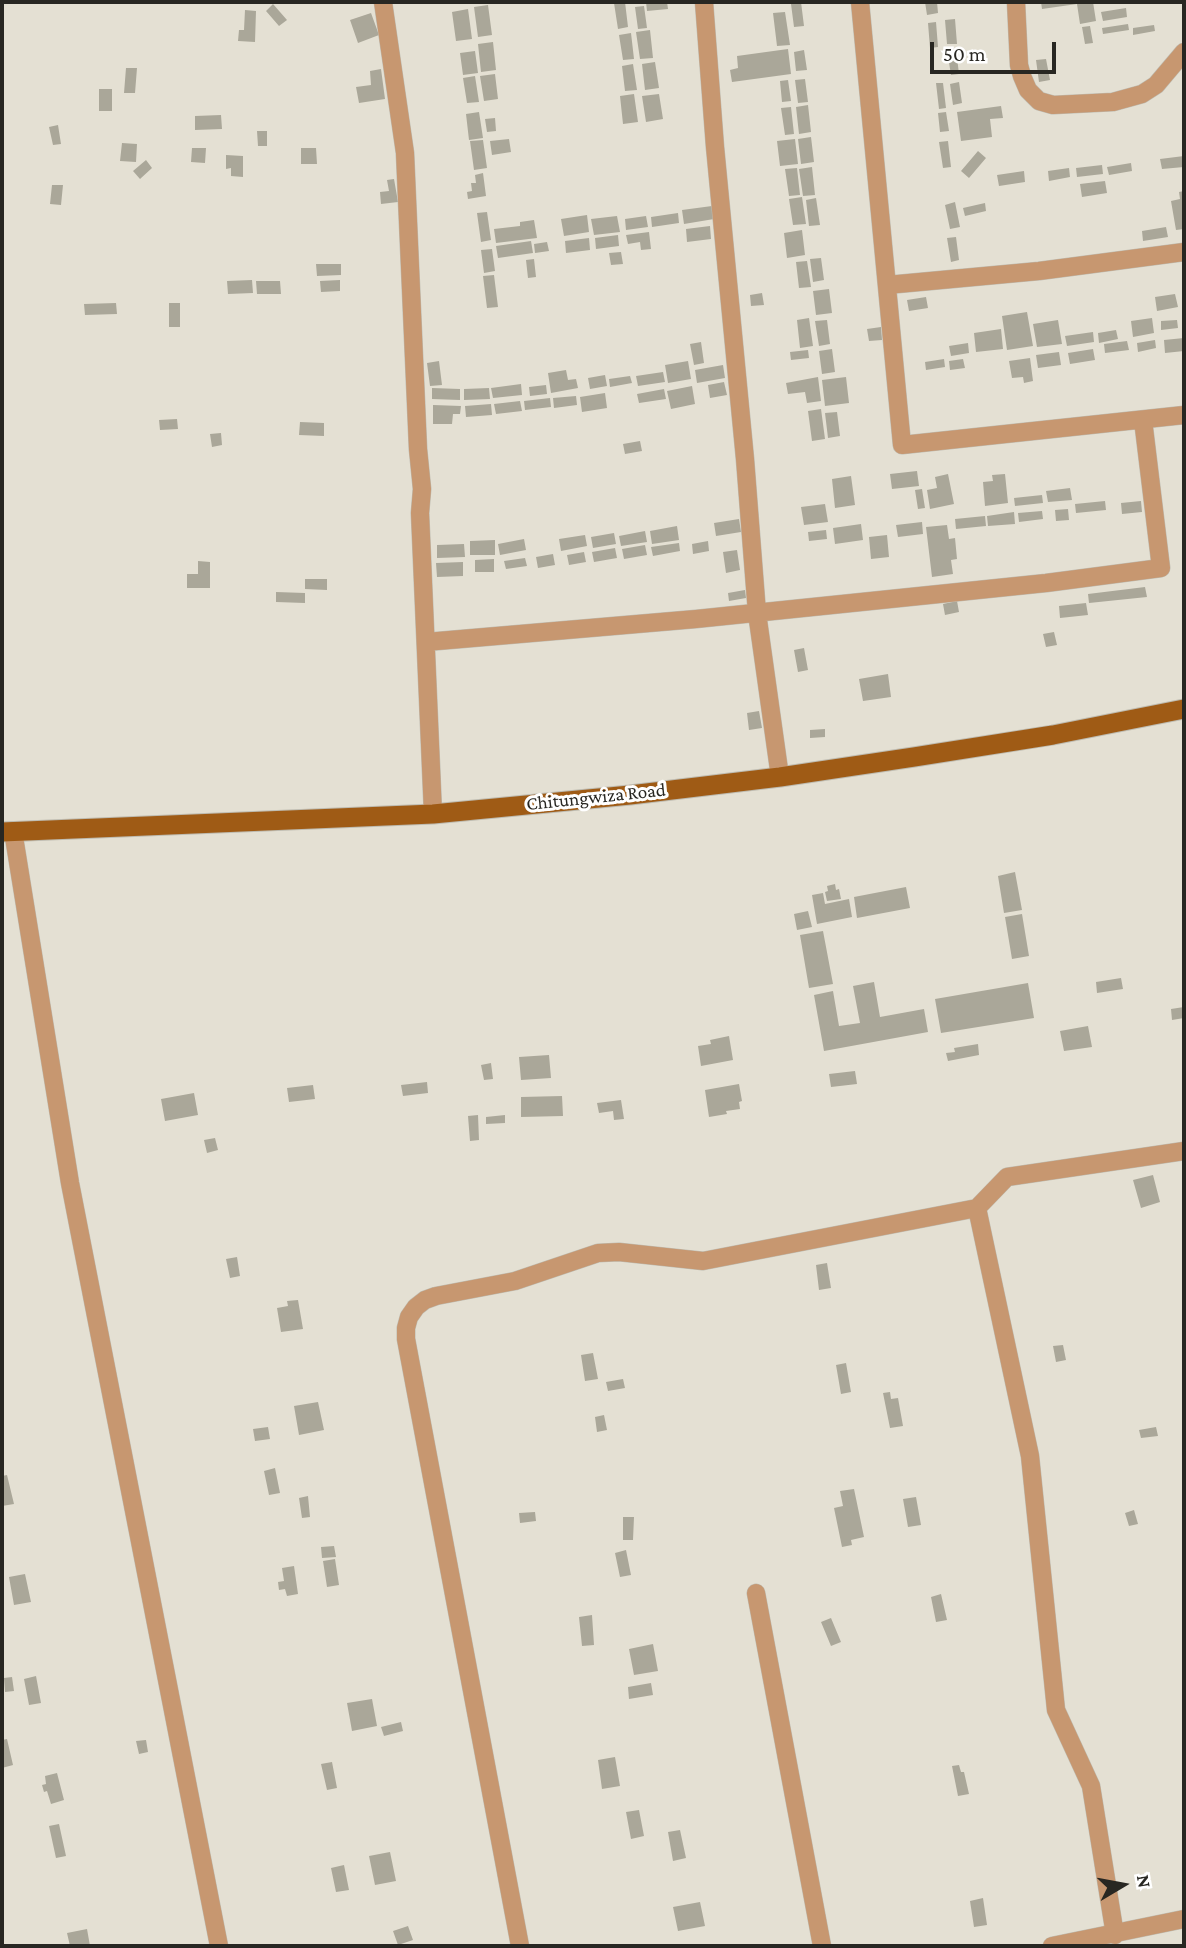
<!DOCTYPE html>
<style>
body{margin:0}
#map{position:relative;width:1186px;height:1948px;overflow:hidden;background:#e4e0d3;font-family:"Crimson Pro",serif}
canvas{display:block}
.frame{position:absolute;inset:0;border:4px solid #282722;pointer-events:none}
.north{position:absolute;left:1088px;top:1850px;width:70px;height:70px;-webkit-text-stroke:5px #fff;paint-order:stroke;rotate:80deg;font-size:19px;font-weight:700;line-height:28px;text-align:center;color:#282722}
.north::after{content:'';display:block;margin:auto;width:24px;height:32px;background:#282722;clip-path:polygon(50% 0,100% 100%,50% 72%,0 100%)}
.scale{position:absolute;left:930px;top:42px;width:126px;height:32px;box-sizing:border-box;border:4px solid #282722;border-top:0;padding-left:9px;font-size:21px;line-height:24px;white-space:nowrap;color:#282722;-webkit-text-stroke:5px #fff;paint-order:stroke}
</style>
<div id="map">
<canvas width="1186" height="1948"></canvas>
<div class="frame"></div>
<div class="north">N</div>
<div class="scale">50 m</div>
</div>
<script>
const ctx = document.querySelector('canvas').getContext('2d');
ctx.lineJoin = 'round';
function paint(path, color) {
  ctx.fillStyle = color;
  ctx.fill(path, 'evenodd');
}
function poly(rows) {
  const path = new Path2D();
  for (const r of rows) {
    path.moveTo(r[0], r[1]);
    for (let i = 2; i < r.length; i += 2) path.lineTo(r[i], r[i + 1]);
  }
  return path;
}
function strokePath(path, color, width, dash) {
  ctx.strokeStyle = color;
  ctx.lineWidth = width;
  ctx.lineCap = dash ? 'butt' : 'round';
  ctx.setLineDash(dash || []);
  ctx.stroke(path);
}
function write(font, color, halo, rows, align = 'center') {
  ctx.font = font + ' "Crimson Pro",serif';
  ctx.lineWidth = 6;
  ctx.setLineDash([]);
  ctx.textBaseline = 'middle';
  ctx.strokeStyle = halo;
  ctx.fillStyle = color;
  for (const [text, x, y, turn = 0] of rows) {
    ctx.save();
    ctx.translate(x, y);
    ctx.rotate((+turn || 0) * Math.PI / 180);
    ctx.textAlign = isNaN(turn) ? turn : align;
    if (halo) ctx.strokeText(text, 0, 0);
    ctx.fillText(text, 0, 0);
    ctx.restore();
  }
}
paint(poly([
 [625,2,628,27,618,29,614,3],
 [646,2,667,2,668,9,647,11],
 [801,2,804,26,794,27,791,4],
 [925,2,937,2,938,13,927,15],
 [1041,2,1093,2,1096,21,1080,24,1077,4,1042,9],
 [273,4,287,20,279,26,266,11],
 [488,5,492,35,478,37,474,7],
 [644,6,647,28,638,29,635,7],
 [1126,8,1127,17,1103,21,1101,12],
 [468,9,472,39,456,41,452,12],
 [245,10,256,11,255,42,238,41,239,30,244,30],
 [785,12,790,45,777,46,773,13],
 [371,13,379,35,358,43,350,20],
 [955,19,957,44,947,44,945,20],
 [936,22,938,47,930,48,928,23],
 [1128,24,1129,30,1103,34,1102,28],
 [1154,25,1155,31,1133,35,1133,28],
 [1090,26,1093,43,1085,44,1082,27],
 [650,30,653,58,640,59,636,32],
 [631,33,634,59,623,60,619,35],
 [493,42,496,70,481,72,478,44],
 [788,49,791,74,732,82,730,70,738,68,737,56],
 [956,49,959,74,951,75,947,50],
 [804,50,807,70,796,71,794,52],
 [475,51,478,73,463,75,460,53],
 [1046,59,1050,80,1039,82,1036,60],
 [655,62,659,88,645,90,642,64],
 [633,64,637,90,625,91,622,66],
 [126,68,137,68,135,93,124,93],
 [381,69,385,99,359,103,356,87,371,85,370,71],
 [495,74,498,99,484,101,480,76],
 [475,76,479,102,467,103,463,78],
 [805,79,808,102,798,103,795,80],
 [788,80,791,101,782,102,780,81],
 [959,82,962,103,953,105,950,84],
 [936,83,943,83,946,108,939,109],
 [99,89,112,89,112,111,99,111],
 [634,94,638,122,623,124,620,96],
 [659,94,663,119,646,122,642,96],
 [808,105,811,132,799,134,796,107],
 [1001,106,1003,118,990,119,992,137,961,141,957,112],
 [791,107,794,134,785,135,781,108],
 [479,112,483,138,469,140,466,114],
 [946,112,949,131,940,132,938,113],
 [221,115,222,129,195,130,195,116],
 [495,118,496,131,487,132,485,119],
 [58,125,61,144,53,145,49,127],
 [257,131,267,131,267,146,258,146],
 [811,137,814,162,801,164,798,139],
 [509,139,511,152,492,155,490,141],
 [795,139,798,164,780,166,777,141],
 [483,140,487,168,474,170,470,141],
 [948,141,951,167,943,168,939,142],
 [122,143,137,144,136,162,120,161],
 [192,148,206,148,205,163,191,162],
 [301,148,316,148,317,164,301,164],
 [978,151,986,158,969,178,961,171],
 [226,155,243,156,243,177,231,176,231,168,226,169],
 [1184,156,1184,167,1162,169,1160,159],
 [146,160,152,168,140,179,133,171],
 [1131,163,1132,171,1109,175,1107,167],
 [1102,165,1103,174,1077,177,1076,168],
 [812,167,815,195,803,196,799,169],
 [797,168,800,195,789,196,785,169],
 [1069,168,1070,177,1049,181,1048,171],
 [1024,171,1025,182,999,186,997,175],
 [483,173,486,196,468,199,467,192,472,191,471,183,476,183,475,175],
 [394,179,398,202,381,204,380,192,389,191,387,180],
 [1105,181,1107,193,1082,197,1080,184],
 [52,185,63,185,61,205,50,204],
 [1184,191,1184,229,1176,230,1171,201,1180,199,1179,192],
 [802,197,806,224,793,225,789,199],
 [816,198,820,225,809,226,806,200],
 [955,202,960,227,950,229,945,205],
 [985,203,986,211,965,216,963,208],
 [712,206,714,219,684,224,682,210],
 [487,212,491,240,481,242,477,213],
 [678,213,679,223,652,227,651,217],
 [587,215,589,232,564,236,561,219],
 [617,216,620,232,594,235,591,219],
 [646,216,648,227,626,230,625,219],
 [534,220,537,238,496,243,494,229,520,226,520,222],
 [710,226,711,239,687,242,686,229],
 [1166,227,1168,237,1143,241,1142,231],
 [802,230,805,255,787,258,784,233],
 [649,232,651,249,641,250,640,242,628,244,626,235],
 [618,235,619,246,596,249,595,238],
 [956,237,959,260,951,262,947,238],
 [589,238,590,250,566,253,565,241],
 [531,241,533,253,498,258,496,246],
 [547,242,549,251,535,253,534,244],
 [492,249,495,271,484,273,481,250],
 [621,252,623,264,611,265,609,253],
 [821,258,824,280,813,282,810,259],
 [534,259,536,277,528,278,526,260],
 [807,261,811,287,799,288,796,262],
 [316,264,341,264,341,275,317,276],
 [494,275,498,307,487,308,483,276],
 [252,280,253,293,228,294,227,281],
 [340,280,340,291,321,292,320,281],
 [256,281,280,281,281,294,257,294],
 [829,289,832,313,816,315,813,291],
 [762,293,764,305,751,306,750,295],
 [1175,294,1178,307,1157,311,1155,297],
 [926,297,928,308,909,311,907,300],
 [116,303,117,314,85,315,84,304],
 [169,303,180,303,180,327,169,327],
 [1027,312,1033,346,1007,350,1002,316],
 [809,318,813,346,800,348,797,320],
 [1152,318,1154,333,1133,337,1131,321],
 [827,320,830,344,819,346,815,321],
 [1058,320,1062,344,1037,347,1033,324],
 [1177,320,1178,328,1161,330,1161,321],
 [881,327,882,340,869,341,867,329],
 [1001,329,1003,349,976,352,974,333],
 [1116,330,1118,339,1099,343,1098,333],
 [1093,332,1094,342,1067,346,1065,336],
 [1184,338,1184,351,1165,353,1164,340],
 [1155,340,1156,348,1138,352,1137,343],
 [1127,341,1129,350,1105,353,1104,344],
 [701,342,704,363,694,365,690,344],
 [968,343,969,353,951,356,949,346],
 [832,349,835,372,822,374,819,351],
 [1093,349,1095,360,1070,364,1068,353],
 [808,350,809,358,791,360,790,352],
 [1059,352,1061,365,1038,368,1036,355],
 [1030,358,1033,381,1024,383,1023,377,1012,378,1009,361],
 [944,359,945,367,926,370,925,362],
 [963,359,965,368,950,370,949,361],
 [439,361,442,385,430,386,427,363],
 [688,361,691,379,668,383,665,365],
 [723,365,725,378,697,383,695,370],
 [566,370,568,380,576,379,578,388,551,393,548,373],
 [663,372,665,382,638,386,636,376],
 [605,375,607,386,590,389,588,378],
 [630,376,632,383,610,387,609,379],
 [818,377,821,401,807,403,805,392,788,394,786,383],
 [846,377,849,403,825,406,822,380],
 [724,382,727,395,710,398,708,385],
 [521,384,522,395,493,398,491,388],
 [546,385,547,394,530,396,529,387],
 [692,386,695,404,671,409,667,391],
 [432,388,460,389,460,400,432,399],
 [489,388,490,399,464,400,464,389],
 [664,389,666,399,639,403,637,394],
 [605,393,607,408,582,412,580,397],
 [576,396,577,405,554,408,553,398],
 [550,398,551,407,525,410,524,401],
 [520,401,522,411,496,414,494,404],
 [491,404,492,415,466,417,465,406],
 [433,405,461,406,460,414,453,414,452,424,433,424],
 [821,409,825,439,812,441,808,411],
 [837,412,840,436,828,438,825,413],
 [177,419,178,429,160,430,159,420],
 [300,422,324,423,324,436,299,435],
 [221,433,222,445,212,447,210,434],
 [640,441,642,451,625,454,623,444],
 [917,471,919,486,892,489,890,474],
 [948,474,954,504,930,509,927,490,937,488,935,477],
 [1005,474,1008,503,985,506,983,482,993,481,992,475],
 [851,476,855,505,835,508,832,479],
 [1070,488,1072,500,1048,502,1046,491],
 [922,489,925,508,918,509,915,490],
 [1042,495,1043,503,1015,506,1014,498],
 [1105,501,1106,510,1076,513,1075,504],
 [1141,501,1142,512,1122,514,1121,503],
 [825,504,828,522,804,525,801,507],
 [1068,509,1069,520,1056,521,1055,510],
 [1042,511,1043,519,1019,522,1018,513],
 [1014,512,1015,524,988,526,987,516],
 [985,516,986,526,956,529,955,519],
 [739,519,741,532,716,536,714,523],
 [922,522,923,534,898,537,896,525],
 [861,524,863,540,835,544,833,528],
 [947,525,949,539,955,538,957,559,951,560,953,574,932,577,926,527],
 [677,526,679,540,652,544,650,531],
 [826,530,827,539,809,541,808,532],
 [645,531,647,542,621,546,619,536],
 [614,533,616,544,593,548,591,537],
 [585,535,587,546,561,551,559,539],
 [887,535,889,557,871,559,869,537],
 [524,539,526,550,500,555,498,544],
 [495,540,495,555,470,555,470,541],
 [708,541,709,551,693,554,692,544],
 [679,543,680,551,653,556,651,547],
 [464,544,465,557,437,558,437,545],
 [645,545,647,555,624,559,622,549],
 [615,548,617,558,594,562,592,552],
 [737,550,740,570,726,573,723,552],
 [584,552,586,562,569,565,567,555],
 [553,554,555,565,538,568,536,557],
 [525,558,527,566,506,569,504,561],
 [494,559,494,572,475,572,475,560],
 [198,561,210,562,210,588,187,588,187,574,198,574],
 [463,562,463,576,437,577,436,563],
 [305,579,327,579,327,590,305,589],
 [1145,587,1147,597,1089,603,1088,594],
 [745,590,746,598,729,601,728,593],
 [276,592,305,593,305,603,276,602],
 [957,601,959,612,945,615,943,604],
 [1086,603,1088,615,1060,618,1059,606],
 [1054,632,1057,645,1046,647,1043,634],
 [804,648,808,670,798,672,794,650],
 [888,674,891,697,863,701,859,679],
 [759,711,762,728,749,730,747,713],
 [825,729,825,737,810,738,810,730],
 [1015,872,1022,910,1004,913,998,876],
 [835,884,836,890,839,889,841,899,827,901,825,892,828,891,827,886],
 [906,887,910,908,857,918,854,897],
 [823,893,825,904,849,899,852,917,817,924,812,895],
 [808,911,812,927,797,930,794,914],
 [1022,914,1029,956,1012,959,1005,917],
 [823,931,833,984,809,988,800,935],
 [1121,978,1123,989,1097,993,1096,982],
 [874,982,880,1017,924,1009,928,1032,824,1051,814,995,833,991,839,1026,860,1023,853,986],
 [1028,983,1034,1018,941,1033,935,999],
 [1184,1007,1184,1018,1172,1020,1171,1009],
 [1088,1026,1092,1047,1064,1051,1060,1031],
 [729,1036,733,1060,701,1066,698,1046,711,1044,710,1040],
 [978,1044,979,1055,948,1061,946,1053,955,1052,954,1048],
 [549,1055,551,1078,521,1080,519,1057],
 [491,1063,493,1079,484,1080,481,1065],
 [855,1071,857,1084,831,1087,829,1074],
 [427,1082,428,1093,403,1096,401,1085],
 [739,1084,742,1101,739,1102,740,1109,726,1111,727,1114,709,1117,705,1090],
 [313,1085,315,1099,289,1102,287,1088],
 [194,1093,198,1115,165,1121,161,1099],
 [562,1096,563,1116,521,1117,521,1097],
 [621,1100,624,1119,614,1120,613,1111,599,1113,597,1103],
 [478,1115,479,1140,470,1141,468,1116],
 [505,1115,505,1123,486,1124,486,1117],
 [215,1138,218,1150,207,1153,204,1140],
 [1153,1175,1160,1202,1141,1208,1133,1180],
 [237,1257,240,1276,230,1278,226,1259],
 [827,1263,831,1288,819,1290,816,1265],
 [298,1300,303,1329,281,1332,277,1308,288,1306,287,1301],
 [1063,1345,1066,1360,1056,1362,1053,1346],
 [593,1353,598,1379,585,1381,581,1355],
 [846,1363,851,1392,841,1394,836,1365],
 [623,1379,625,1388,608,1391,606,1382],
 [890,1392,891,1399,898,1398,903,1426,890,1428,883,1393],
 [318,1402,324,1430,299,1435,294,1406],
 [604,1415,607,1430,597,1432,595,1417],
 [268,1427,270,1439,255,1441,253,1429],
 [1156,1427,1158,1436,1141,1438,1139,1430],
 [275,1468,280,1493,269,1495,264,1471],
 [7,1475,14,1504,2,1506,2,1476],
 [854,1489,864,1537,851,1540,852,1545,842,1547,834,1508,843,1506,840,1491],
 [308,1496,310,1517,302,1518,299,1498],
 [916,1497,921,1525,908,1527,903,1499],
 [1134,1510,1138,1524,1129,1526,1125,1513],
 [535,1512,536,1521,520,1523,519,1513],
 [623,1517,634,1517,633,1540,623,1540],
 [334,1546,336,1557,322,1558,321,1547],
 [626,1550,631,1575,620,1577,615,1553],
 [335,1559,339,1585,327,1587,323,1561],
 [294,1566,298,1594,287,1596,285,1589,279,1590,278,1582,284,1581,282,1568],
 [25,1574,31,1602,14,1605,9,1577],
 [941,1594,947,1620,936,1622,931,1597],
 [592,1615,594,1645,582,1646,579,1617],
 [831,1618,841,1642,831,1646,821,1622],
 [653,1644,658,1671,634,1675,629,1649],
 [36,1676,41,1703,29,1705,24,1679],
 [12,1677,14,1691,5,1692,4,1678],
 [651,1683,653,1695,629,1699,628,1687],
 [372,1699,377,1726,352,1731,347,1703],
 [401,1722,403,1731,384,1736,381,1727],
 [7,1739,13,1765,2,1768,2,1740],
 [146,1740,148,1752,139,1754,136,1741],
 [615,1757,620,1786,602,1789,598,1760],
 [332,1762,337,1788,327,1790,321,1764],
 [959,1765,961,1772,964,1772,969,1794,958,1796,952,1766],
 [57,1773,64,1800,51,1804,47,1791,44,1792,42,1785,46,1784,45,1776],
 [639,1810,644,1836,631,1839,626,1812],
 [59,1824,66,1856,56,1858,49,1826],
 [680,1830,686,1858,673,1861,668,1832],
 [390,1852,396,1881,375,1885,369,1856],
 [344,1865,349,1890,336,1892,331,1868],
 [983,1898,987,1925,974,1927,970,1901],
 [700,1902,705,1926,678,1931,673,1907],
 [408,1926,413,1940,398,1945,393,1931],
 [87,1929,90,1946,70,1946,67,1933]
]), '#aaa799');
const minor = poly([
 [383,2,405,153,418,449,422,489,420,513,433,814],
 [704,2,715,147,745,459,757,613,780,777],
 [860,2,902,445,1184,415],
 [1016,2,1019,65,1022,76,1028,90,1039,101,1053,105,1113,102,1142,94,1156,85,1184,52],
 [887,285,1039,271,1184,252],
 [426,642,696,619,1046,583,1161,568,1143,420],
 [13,831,70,1183,219,1946],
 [756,1593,822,1946],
 [1115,1935,1091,1786,1056,1710,1030,1456,977,1208,1007,1177,1184,1151],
 [520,1946,406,1339,406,1328,409,1317,416,1307,425,1300,436,1296,515,1281,598,1253,619,1252,703,1261,977,1208],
 [1052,1946,1184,1919]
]);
const primary = poly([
 [2,832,433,814,630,795,780,777,914,757,1053,735,1184,709]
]);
strokePath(minor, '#bebbb0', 19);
strokePath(primary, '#bebbb0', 21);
strokePath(minor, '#c79770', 18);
strokePath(primary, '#9f5b15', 19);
write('19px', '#282722', '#fff', [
 ["Chitungwiza Road",596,797,-6]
]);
</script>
